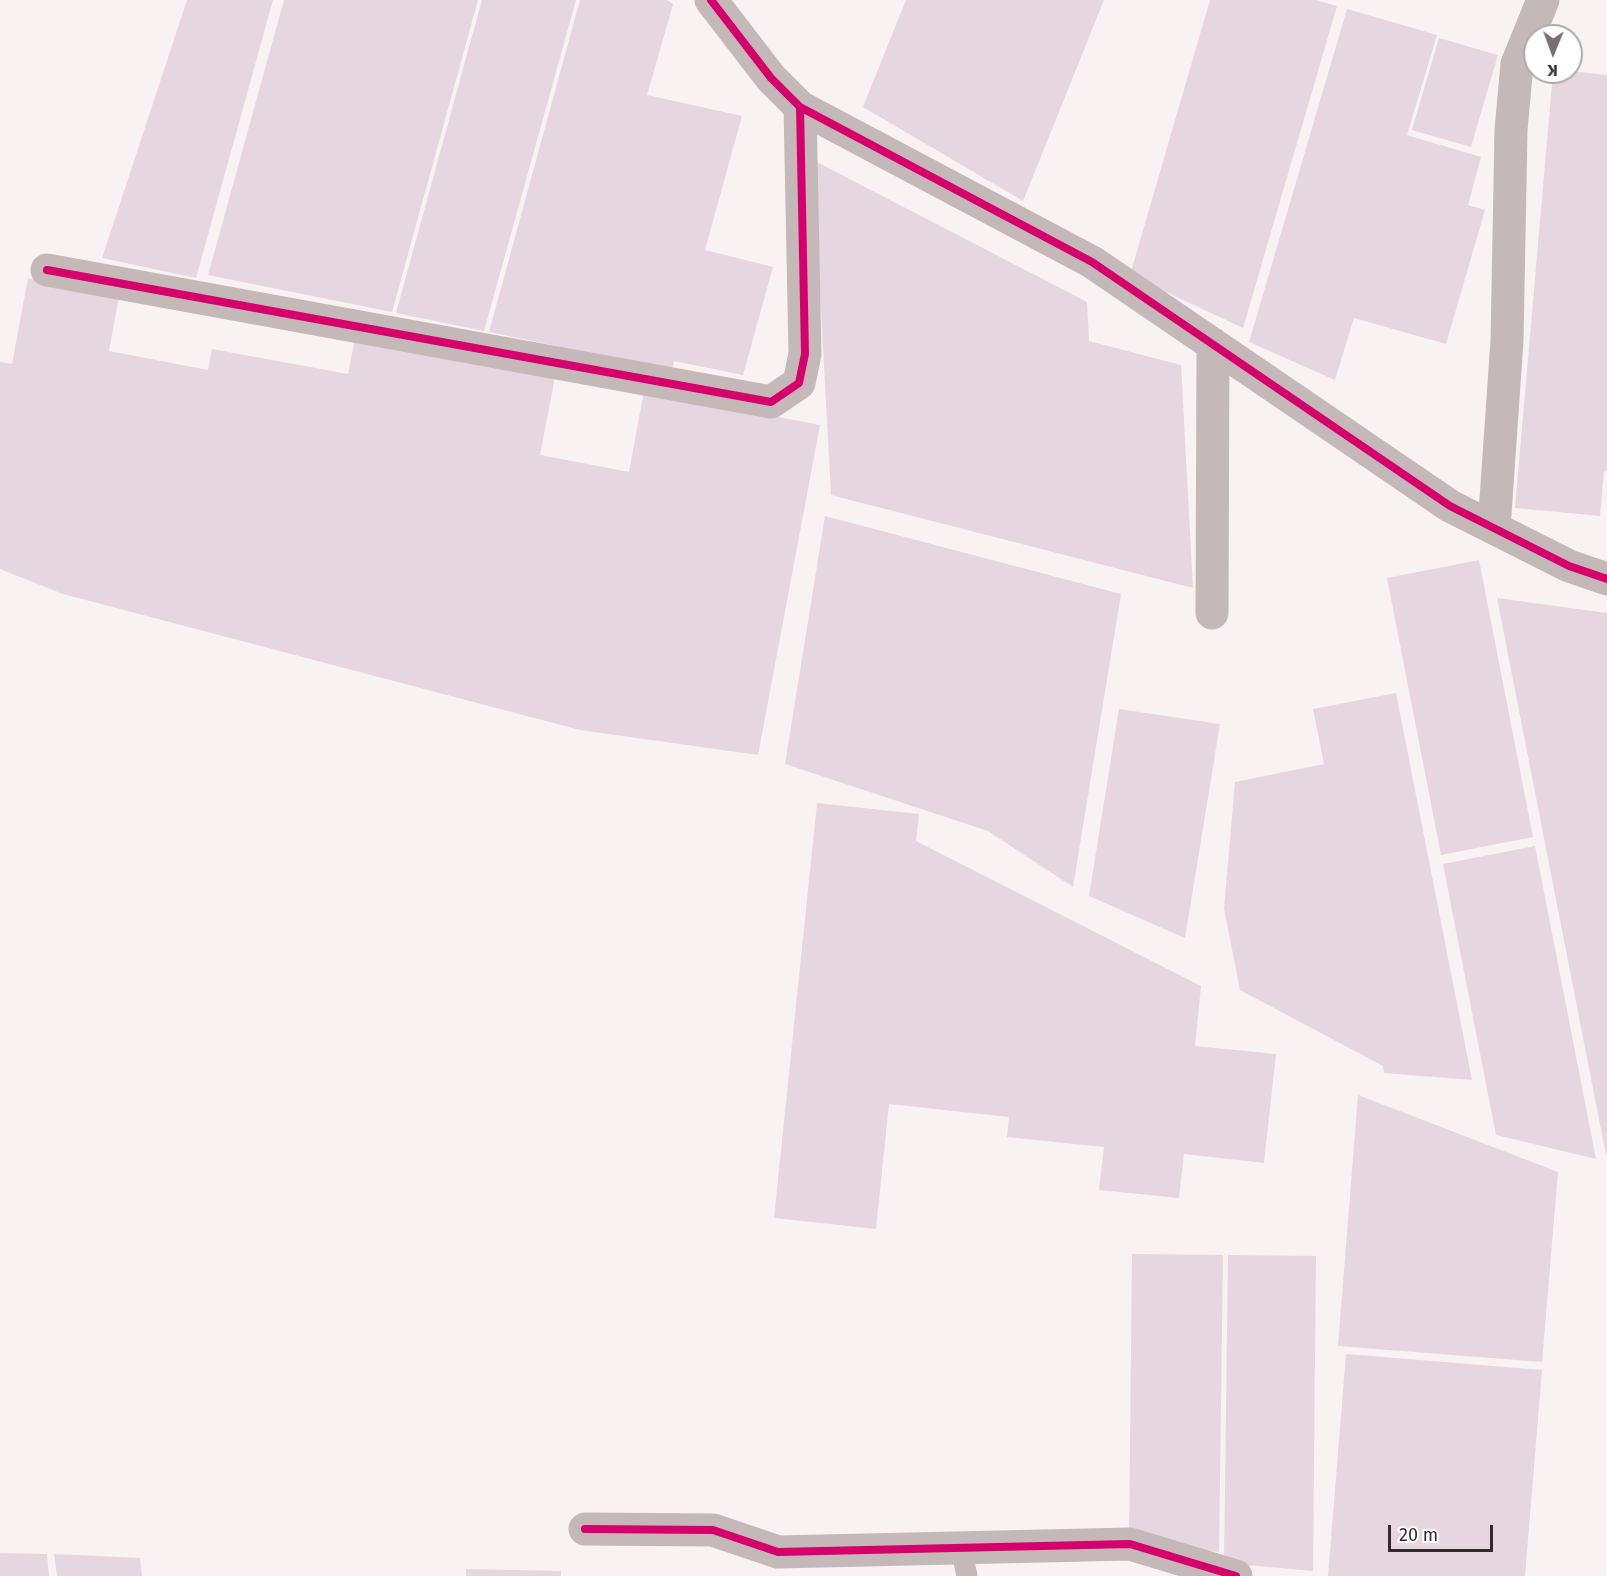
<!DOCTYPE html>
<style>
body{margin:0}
#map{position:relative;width:1607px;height:1576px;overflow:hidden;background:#f8f2f3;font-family:"Fira Sans",sans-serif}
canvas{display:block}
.north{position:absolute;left:1523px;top:24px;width:60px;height:60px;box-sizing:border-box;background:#fff;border:2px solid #aea9ab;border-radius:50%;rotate:181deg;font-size:16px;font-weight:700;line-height:24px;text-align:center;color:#34292c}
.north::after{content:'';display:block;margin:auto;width:21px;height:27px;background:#796f72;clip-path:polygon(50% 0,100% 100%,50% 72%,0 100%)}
.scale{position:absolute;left:1388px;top:1525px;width:105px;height:27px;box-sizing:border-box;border:3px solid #34292c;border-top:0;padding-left:8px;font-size:18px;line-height:21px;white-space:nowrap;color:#34292c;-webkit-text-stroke:4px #fff;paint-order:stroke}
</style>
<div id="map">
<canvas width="1607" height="1576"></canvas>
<div class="north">K</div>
<div class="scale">20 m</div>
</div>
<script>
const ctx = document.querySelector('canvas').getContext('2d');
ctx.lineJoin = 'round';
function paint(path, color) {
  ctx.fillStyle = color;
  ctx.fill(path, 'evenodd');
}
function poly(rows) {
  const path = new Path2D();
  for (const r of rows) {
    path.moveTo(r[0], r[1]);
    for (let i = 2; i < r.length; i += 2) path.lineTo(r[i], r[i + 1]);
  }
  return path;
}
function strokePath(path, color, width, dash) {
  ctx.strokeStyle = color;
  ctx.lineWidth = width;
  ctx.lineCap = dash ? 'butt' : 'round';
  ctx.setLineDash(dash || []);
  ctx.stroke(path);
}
paint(poly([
 [187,0,273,0,196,278,102,258],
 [284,0,478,0,392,312,208,275],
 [482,0,576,0,484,331,396,313],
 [580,0,667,0,673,4,647,95,742,116,705,250,773,267,743,375,674,361,672,370,489,332],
 [906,0,1104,0,1023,201,863,107],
 [1210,0,1316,0,1337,6,1243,328,1130,275],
 [1347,9,1437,35,1407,135,1481,157,1468,205,1485,210,1446,344,1354,318,1335,380,1249,342],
 [1439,38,1498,55,1471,147,1412,130],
 [1571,71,1607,75,1607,471,1604,471,1600,516,1515,508,1553,72],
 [813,160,1087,302,1089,341,1181,365,1193,588,831,495],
 [28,278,119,296,109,351,208,370,212,349,348,374,355,339,555,377,540,455,629,472,644,391,820,425,758,755,580,730,63,594,0,569,0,362,12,364],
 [825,516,1121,594,1073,887,988,831,785,764],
 [1479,560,1533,837,1441,855,1387,578],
 [1497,598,1607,613,1607,1155,1606,1155],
 [1396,693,1472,1080,1384,1073,1383,1066,1240,990,1224,909,1235,782,1324,764,1313,709],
 [1119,709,1220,724,1185,938,1089,896],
 [817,803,919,814,916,841,1201,986,1195,1046,1276,1054,1264,1163,1184,1154,1179,1198,1099,1190,1104,1147,1007,1137,1009,1117,889,1104,876,1229,774,1218],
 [1535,846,1596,1159,1496,1135,1443,864],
 [1358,1095,1558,1172,1542,1362,1338,1346],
 [1132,1254,1223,1255,1219,1552,1129,1542],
 [1228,1255,1316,1256,1313,1571,1224,1563],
 [1346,1354,1542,1370,1525,1576,1328,1576],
 [0,1553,47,1554,49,1576,0,1576],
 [54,1554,140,1558,142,1576,57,1576],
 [466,1569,561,1571,561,1576,466,1576]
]), '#e6d6e0');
strokePath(poly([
 [961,1548,967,1576]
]), '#c4b9b8', 21);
strokePath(poly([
 [711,0,771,78,800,107,1092,262,1450,506,1569,566,1607,579],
 [47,270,771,402,799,383,805,354,800,107],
 [1494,528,1507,341,1511,130,1517,64,1543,0],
 [1212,613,1213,344],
 [585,1529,713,1530,778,1552,1130,1544,1236,1576]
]), '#c4b9b8', 33);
strokePath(poly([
 [711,0,771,78,800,107,1092,262,1450,506,1569,566,1607,579],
 [47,270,771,402,799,383,805,354,800,107],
 [585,1529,713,1530,778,1552,1130,1544,1236,1576]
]), '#d6006c', 8);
</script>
